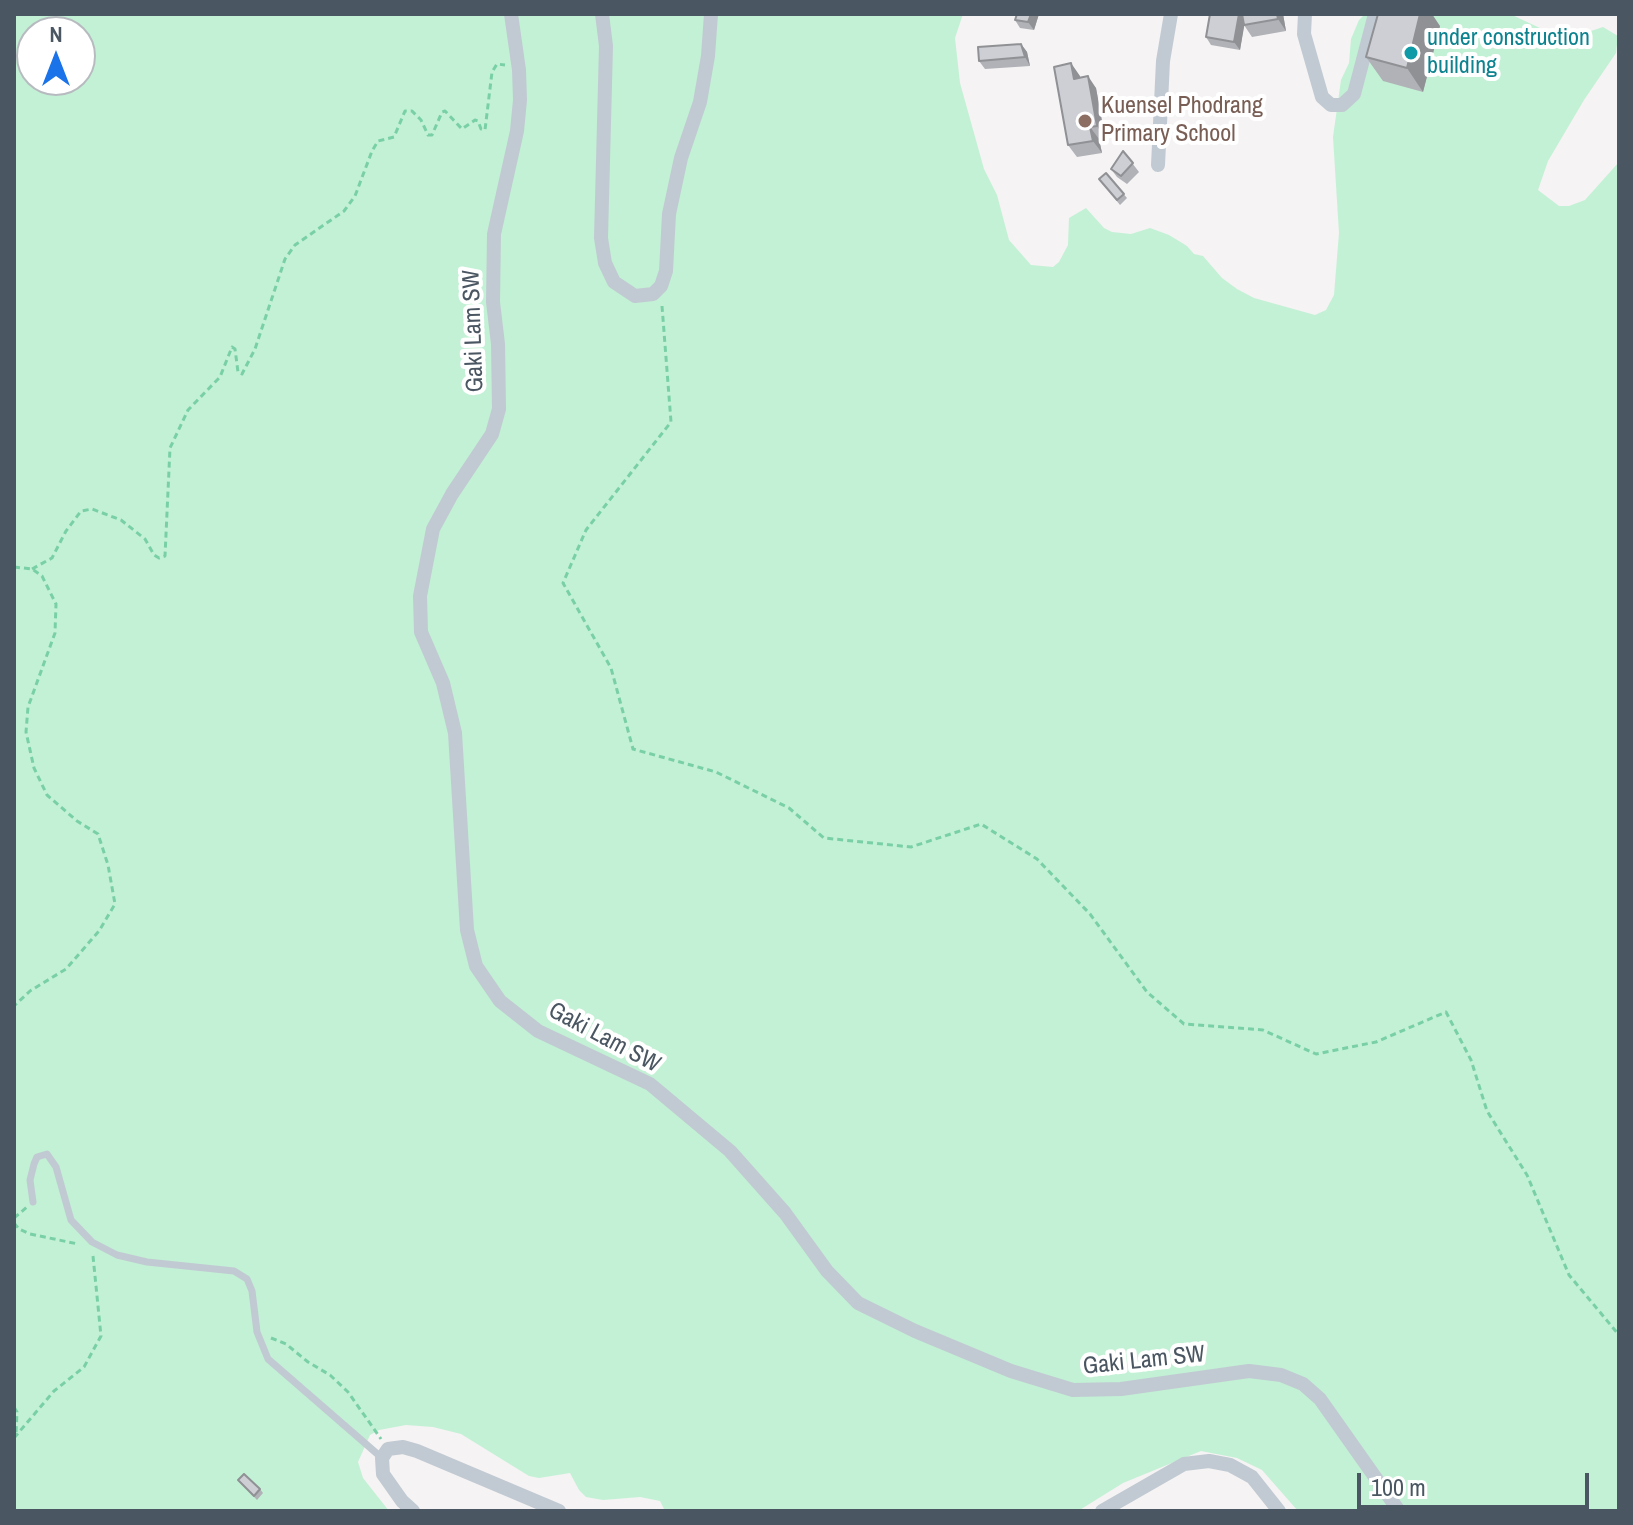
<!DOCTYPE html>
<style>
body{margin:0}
#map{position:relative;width:1633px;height:1525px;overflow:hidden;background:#f5f3f3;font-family:"Archivo Narrow",sans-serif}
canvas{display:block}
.frame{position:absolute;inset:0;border:16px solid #4a5661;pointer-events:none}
.north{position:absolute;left:16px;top:16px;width:80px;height:80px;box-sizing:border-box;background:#fff;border:2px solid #b7bbc0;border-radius:50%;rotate:0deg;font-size:22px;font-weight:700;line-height:32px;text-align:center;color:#4a5661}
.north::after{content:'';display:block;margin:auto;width:28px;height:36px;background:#1a73e8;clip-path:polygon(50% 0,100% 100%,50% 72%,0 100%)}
.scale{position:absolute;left:1357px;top:1473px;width:232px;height:36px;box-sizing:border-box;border:4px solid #4a5661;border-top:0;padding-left:10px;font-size:24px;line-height:28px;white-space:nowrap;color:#4a5661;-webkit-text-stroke:6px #fff;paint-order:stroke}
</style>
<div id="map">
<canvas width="1633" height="1525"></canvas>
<div class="frame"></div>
<div class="north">N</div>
<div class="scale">100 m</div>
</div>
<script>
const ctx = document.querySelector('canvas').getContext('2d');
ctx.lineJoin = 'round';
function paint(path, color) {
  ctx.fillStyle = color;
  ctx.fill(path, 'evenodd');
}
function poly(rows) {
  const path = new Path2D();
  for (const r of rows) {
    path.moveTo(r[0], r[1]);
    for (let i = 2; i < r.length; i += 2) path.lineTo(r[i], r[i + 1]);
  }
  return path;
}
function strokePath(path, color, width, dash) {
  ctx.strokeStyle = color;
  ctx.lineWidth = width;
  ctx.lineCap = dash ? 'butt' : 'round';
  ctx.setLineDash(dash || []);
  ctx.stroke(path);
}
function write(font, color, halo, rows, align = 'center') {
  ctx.font = font + ' "Archivo Narrow",sans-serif';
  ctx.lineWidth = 8;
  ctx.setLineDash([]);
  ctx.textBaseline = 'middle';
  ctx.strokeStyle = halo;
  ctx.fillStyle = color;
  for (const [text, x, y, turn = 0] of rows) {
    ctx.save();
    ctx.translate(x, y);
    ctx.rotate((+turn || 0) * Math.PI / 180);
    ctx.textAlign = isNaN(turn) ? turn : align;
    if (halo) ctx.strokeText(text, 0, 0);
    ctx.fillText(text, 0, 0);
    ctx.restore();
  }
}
paint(poly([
 [14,14,963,14,955,38,960,83,984,169,997,195,1009,240,1031,265,1053,267,1059,262,1068,245,1069,218,1086,208,1104,228,1112,232,1131,234,1150,228,1169,235,1187,246,1194,254,1203,256,1222,278,1237,289,1254,298,1315,315,1326,310,1334,295,1339,233,1333,137,1341,80,1349,63,1351,39,1359,20,1365,14,1510,14,1557,36,1576,36,1603,27,1618,36,1616,53,1584,100,1548,161,1538,190,1559,206,1569,206,1585,200,1619,162,1619,1511,1298,1511,1262,1470,1237,1458,1201,1451,1123,1483,1078,1511,665,1511,660,1501,640,1497,603,1500,586,1497,579,1490,570,1473,539,1478,529,1476,461,1434,433,1427,406,1425,379,1430,370,1435,358,1462,363,1478,389,1511,14,1511],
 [32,32,80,32,80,80,32,80]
]), '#c3f1d5');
strokePath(poly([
 [662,306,671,422,586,530,563,583,611,668,633,749,716,772,789,808,824,838,911,847,981,824,1037,859,1090,914,1147,992,1184,1024,1263,1030,1316,1054,1376,1042,1446,1012,1471,1060,1487,1111,1527,1175,1569,1275,1619,1335],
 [14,567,32,569,42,576,56,604,55,633,28,707,26,732,34,768,47,795,77,821,98,834,108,865,115,904,99,931,66,969,30,991,14,1006],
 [32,569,52,558,66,531,81,511,92,509,121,520,145,539,154,555,159,558,165,556,170,448,188,410,220,377,232,347,235,349,238,372,242,374,255,349,285,259,295,245,344,211,355,196,372,151,378,141,394,137,405,111,412,111,421,120,428,135,432,135,442,112,445,111,462,129,475,120,478,121,481,129,485,130,492,72,497,64,505,65],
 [14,1218,27,1207],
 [14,1223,19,1229,30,1234,78,1244],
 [271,1338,286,1344,308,1362,330,1375,348,1392,381,1439],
 [14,1407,17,1412,16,1433],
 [14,1438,54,1391,84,1367,101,1336,93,1256]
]), '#7ad0a6', 3, [6, 4]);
strokePath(poly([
 [33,1202,30,1180,34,1164,37,1157,47,1154,56,1167,71,1220,92,1242,117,1255,147,1262,234,1271,247,1279,252,1291,257,1332,268,1359,382,1458]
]), '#c1cad2', 7);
strokePath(poly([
 [511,14,519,70,520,100,517,131,494,234,493,302,498,344,499,409,492,434,452,494,433,529,420,596,421,632,443,683,455,733,467,930,476,966,500,1001,538,1031,650,1084,730,1151,785,1213,827,1271,858,1303,915,1331,1011,1371,1073,1390,1121,1389,1249,1371,1281,1375,1303,1384,1320,1399,1399,1511],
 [602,14,606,46,601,238,605,263,614,282,635,296,653,294,661,286,666,271,669,214,681,158,700,102,708,56,711,14],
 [1305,14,1304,34,1322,97,1331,105,1342,105,1354,94,1375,14],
 [1158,165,1163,61,1171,14],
 [413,1511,402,1501,383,1474,382,1458,388,1449,403,1447,417,1451,559,1511],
 [1102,1511,1184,1464,1209,1461,1230,1465,1252,1477,1279,1511]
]), '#c1cad2', 14);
paint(poly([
 [1017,14,1039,14,1034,30,1020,28,1015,20],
 [1210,14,1283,14,1286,31,1252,37,1244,25,1240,50,1211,45,1206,37],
 [1440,26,1423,92,1383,81,1366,57],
 [1021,44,1027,52,1030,66,985,69,979,61],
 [1080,76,1080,78,1096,88,1105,138,1099,139,1102,153,1077,157,1068,145],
 [1123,151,1139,172,1127,184,1117,177,1111,169],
 [1106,173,1127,198,1120,205,1099,179],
 [238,1480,260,1489,263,1493,257,1500]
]), '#b0b2b7');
paint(poly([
 [1031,14,1039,14,1034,30,1028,22],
 [1239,14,1244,14,1246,16,1240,50,1234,42],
 [1277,14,1283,14,1286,31,1278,19],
 [1420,14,1432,14,1440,26,1423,92,1407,68],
 [1021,44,1027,52,1030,66,1025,57],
 [1071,63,1080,76,1083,91,1074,79],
 [1088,76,1096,88,1105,138,1097,126],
 [1090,127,1099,139,1102,153,1093,141]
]), '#909195');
const building = poly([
 [1017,14,1031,14,1028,22,1015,20,1017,14],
 [1210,14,1239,14,1234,42,1206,37,1210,14],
 [1242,14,1277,14,1278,19,1244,25,1242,14],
 [1378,14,1420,14,1407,68,1366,57,1378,14],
 [1021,44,1025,57,979,61,978,47,1021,44],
 [1071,63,1074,79,1088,76,1097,126,1090,127,1093,141,1068,145,1054,67,1071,63],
 [1123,151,1133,163,1121,176,1111,169,1123,151],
 [1106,173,1124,194,1117,200,1099,179,1106,173],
 [244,1474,260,1489,254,1496,238,1480,244,1474]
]);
paint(building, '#cdcfd5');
strokePath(building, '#909195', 2);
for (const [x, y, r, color] of [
 [1411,53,8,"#0f9aa8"],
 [1085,121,8,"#8d6e63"]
]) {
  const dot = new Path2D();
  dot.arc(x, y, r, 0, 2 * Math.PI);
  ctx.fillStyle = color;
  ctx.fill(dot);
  strokePath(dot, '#fff', 3);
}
write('24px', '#0d838f', '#fff', [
 ["under construction",1427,39],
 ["building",1427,67]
], 'left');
write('24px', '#785e54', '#fff', [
 ["Kuensel Phodrang",1101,107],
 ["Primary School",1101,135]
], 'left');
write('24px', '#4a5661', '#fff', [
 ["Gaki Lam SW",474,331,-92],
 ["Gaki Lam SW",604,1038,28],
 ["Gaki Lam SW",1144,1361,-6]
]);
</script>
